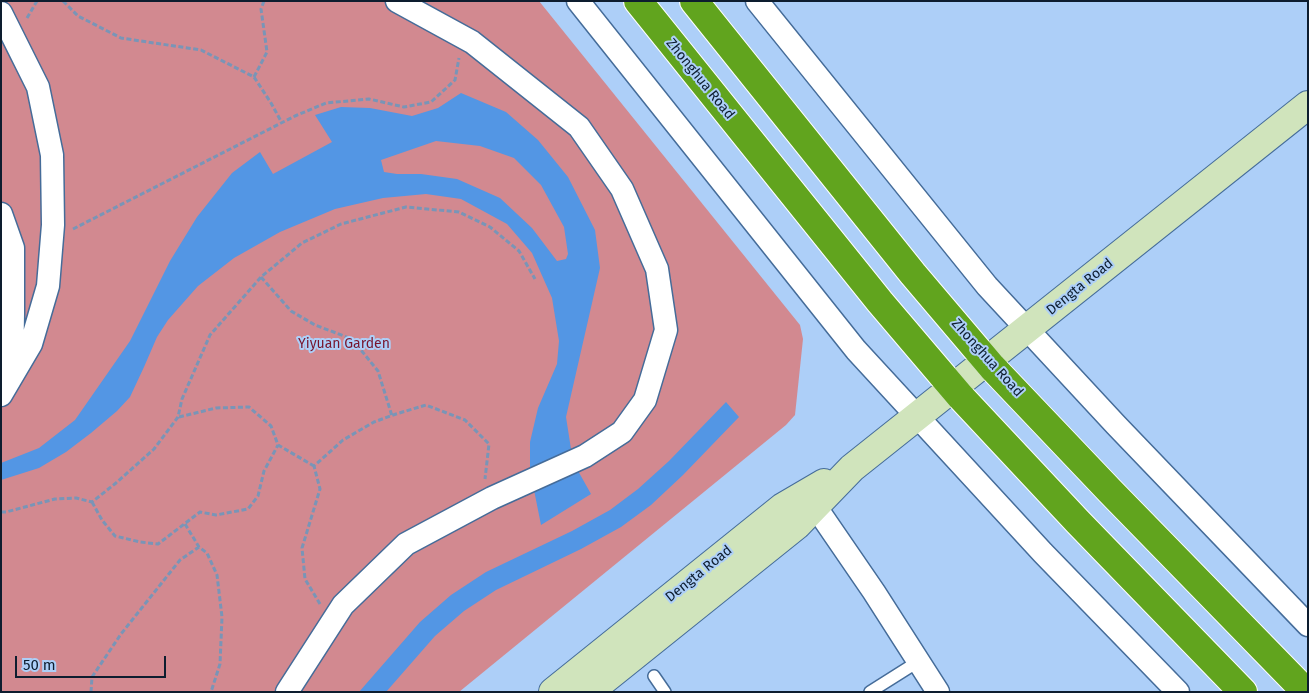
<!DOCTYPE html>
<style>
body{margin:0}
#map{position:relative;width:1309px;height:693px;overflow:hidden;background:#adcff8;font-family:"Fira Sans",sans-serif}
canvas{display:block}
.frame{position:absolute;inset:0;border:2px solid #0d1d2f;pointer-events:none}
.scale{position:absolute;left:15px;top:656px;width:151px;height:22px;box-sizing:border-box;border:2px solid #0d1d2f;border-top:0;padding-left:6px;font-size:15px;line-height:18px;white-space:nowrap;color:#0d1d2f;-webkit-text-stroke:4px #adcff8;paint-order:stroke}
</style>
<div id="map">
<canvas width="1309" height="693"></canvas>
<div class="frame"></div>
<div class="scale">50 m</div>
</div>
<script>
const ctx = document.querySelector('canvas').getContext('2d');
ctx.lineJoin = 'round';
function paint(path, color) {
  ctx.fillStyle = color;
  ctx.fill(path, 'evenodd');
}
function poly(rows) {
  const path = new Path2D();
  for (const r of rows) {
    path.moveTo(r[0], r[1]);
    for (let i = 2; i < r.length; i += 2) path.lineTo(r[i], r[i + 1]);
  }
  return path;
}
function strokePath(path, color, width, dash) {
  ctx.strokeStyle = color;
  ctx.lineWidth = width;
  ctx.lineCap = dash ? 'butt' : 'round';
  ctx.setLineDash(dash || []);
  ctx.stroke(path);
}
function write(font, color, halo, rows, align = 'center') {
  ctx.font = font + ' "Fira Sans",sans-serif';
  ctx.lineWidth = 4;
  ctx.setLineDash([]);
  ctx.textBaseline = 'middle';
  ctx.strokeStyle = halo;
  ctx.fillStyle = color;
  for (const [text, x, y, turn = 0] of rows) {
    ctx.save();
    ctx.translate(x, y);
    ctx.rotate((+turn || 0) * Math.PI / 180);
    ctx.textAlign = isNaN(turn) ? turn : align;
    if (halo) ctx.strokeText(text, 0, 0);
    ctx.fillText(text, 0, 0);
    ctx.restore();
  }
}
paint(poly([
 [1,1,539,1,800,325,803,339,795,415,786,425,459,692,1,692]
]), '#d28990');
paint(poly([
 [461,93,506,112,538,140,568,177,595,230,600,268,566,417,571,449,530,469,530,442,538,408,557,364,559,341,552,298,532,253,507,224,461,199,426,194,383,198,335,209,280,232,234,258,198,286,168,320,157,337,144,367,130,397,117,411,91,433,66,452,39,468,1,480,1,463,39,448,75,420,130,341,170,261,197,217,232,173,260,152,273,174,332,142,315,115,341,107,370,108,412,116,438,108],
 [436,141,480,146,514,158,541,185,564,227,568,254,566,259,557,261,532,228,500,198,457,179,421,174,397,174,384,172,381,160],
 [726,402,739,417,683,475,651,505,621,527,581,549,496,590,464,611,435,636,386,692,359,692,420,622,451,595,486,572,572,531,610,510,638,489,669,461],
 [577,469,591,494,541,525,534,490]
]), '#5396e4');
const lane = poly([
 [654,676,665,692],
 [870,692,919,661]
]);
const street = poly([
 [578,1,856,350,1043,553,1178,692],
 [757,1,987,286,1116,425,1308,625],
 [1,13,38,87,52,155,53,225,48,286,31,344,1,395],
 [1,214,13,248,13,314,12,374],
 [815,506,874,592,938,692],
 [287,692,343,605,406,544,492,498,585,456,622,432,645,400,666,330,657,269,622,189,579,127,472,42,397,1]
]);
const secondary = poly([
 [553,692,783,507,824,483],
 [589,692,797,525,852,468,1308,105]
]);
const highway = poly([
 [638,1,880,302,960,396,1078,522,1243,692],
 [694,1,913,274,992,367,1110,491,1306,692]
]);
strokePath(lane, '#456c99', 14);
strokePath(street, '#456c99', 25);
strokePath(secondary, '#456c99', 30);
strokePath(highway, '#fff', 30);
strokePath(poly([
 [63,1,78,16,121,38,201,50,254,77,271,103,282,123],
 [27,18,37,1],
 [254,77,267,52,261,9,264,1],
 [73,229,295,116,326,103,369,99,404,107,431,102,455,80,459,58],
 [261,277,291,311,315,325,352,339,378,371,392,416],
 [179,417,216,408,249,407,271,426,278,445,314,466],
 [92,502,102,520,115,536,140,542,158,544,200,512,216,515,248,509,258,496,264,471,278,445],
 [1,512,6,512,55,499,76,498,92,502,116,483,154,449,178,417,182,399,210,335,261,277,302,243,341,224,406,207,459,212,490,227,519,251,535,279],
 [185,524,199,547,207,553,217,575,222,617,220,664,211,692],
 [320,604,305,579,302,548,320,489,314,466,343,440,374,422,396,414,426,405,465,420,489,444,485,479],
 [91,692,92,677,121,634,180,560,199,547]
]), '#7995b7', 3, [5, 2.5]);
strokePath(lane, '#fff', 11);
strokePath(street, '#fff', 22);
strokePath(secondary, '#d0e4bc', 28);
strokePath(highway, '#61a41e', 28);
write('14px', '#0d1d2f', '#adcff8', [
 ["Zhonghua Road",700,79,51],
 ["Dengta Road",1080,287,-39],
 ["Zhonghua Road",987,358,48],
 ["Dengta Road",699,574,-39]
]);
write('14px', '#78152d', '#adcff8', [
 ["Yiyuan Garden",344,344]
]);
</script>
